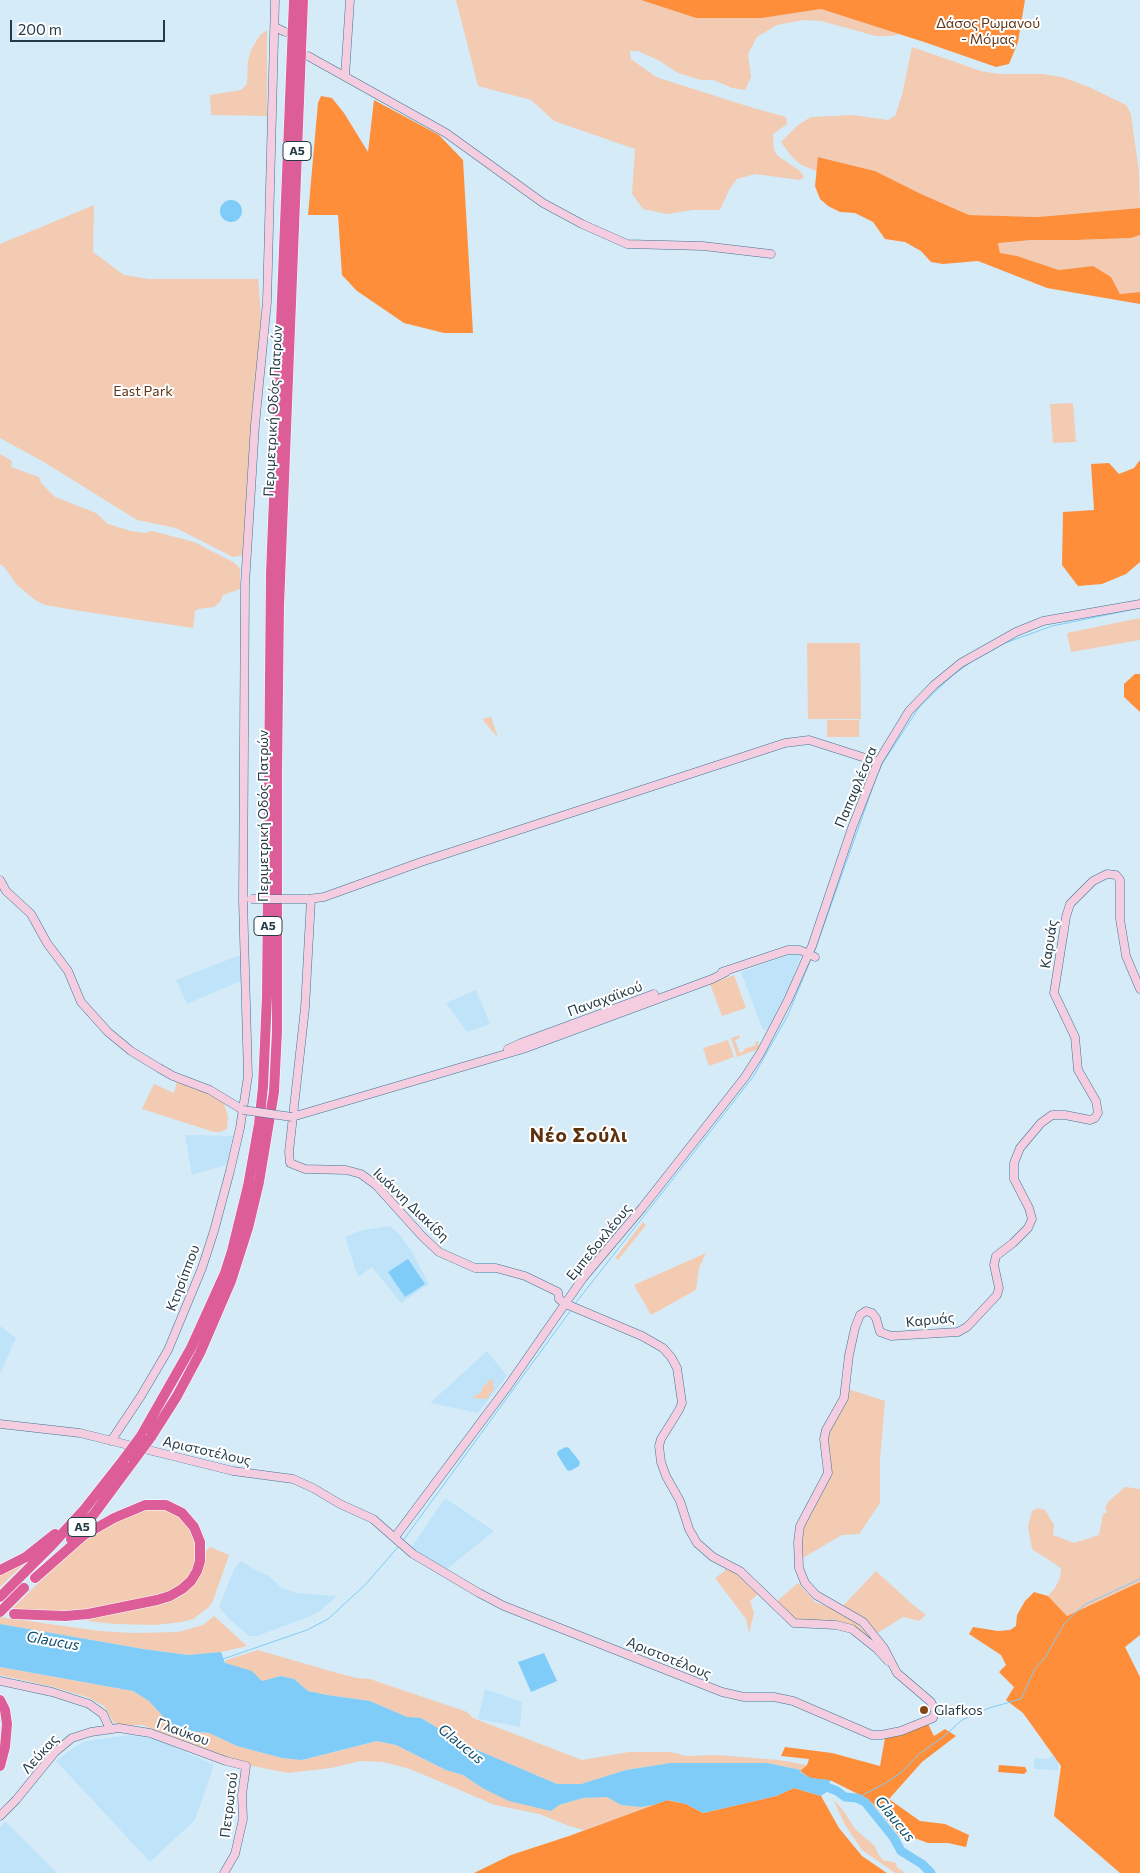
<!DOCTYPE html>
<meta charset="utf-8">
<style>
body{margin:0}
#map{position:relative;width:1140px;height:1873px;overflow:hidden;background:#d5ebf8;font-family:Commissioner,sans-serif}
canvas{display:block}
.scale{position:absolute;left:10px;top:20px;width:155px;height:22px;box-sizing:border-box;border:2px solid #243b47;border-top:0;padding-left:6px;font-size:15px;line-height:18px;white-space:nowrap;color:#243b47;-webkit-text-stroke:4px #fff;paint-order:stroke}
</style>
<div id="map">
<canvas width="1140" height="1873"></canvas>
<div class="scale">200 m</div>
</div>
<script>
const ctx = document.querySelector('canvas').getContext('2d');
ctx.lineJoin = 'round';
function paint(path, color) {
  ctx.fillStyle = color;
  ctx.fill(path, 'evenodd');
}
function poly(rows) {
  const path = new Path2D();
  for (const r of rows) {
    if (r.length === 3) {
      path.moveTo(r[0] + r[2], r[1]);
      path.arc(r[0], r[1], r[2], 0, 2 * Math.PI);
      continue;
    }
    path.moveTo(r[0], r[1]);
    for (let i = 2; i < r.length; i += 2) path.lineTo(r[i], r[i + 1]);
  }
  return path;
}
function strokePath(path, color, width, dash) {
  ctx.strokeStyle = color;
  ctx.lineWidth = width;
  ctx.lineCap = dash ? 'butt' : 'round';
  ctx.setLineDash(dash || []);
  ctx.stroke(path);
}
function write(font, color, halo, rows, align = 'center') {
  ctx.font = font + ' Commissioner,sans-serif';
  ctx.lineWidth = 4;
  ctx.setLineDash([]);
  ctx.textBaseline = 'middle';
  ctx.strokeStyle = halo;
  ctx.fillStyle = color;
  for (const [text, x, y, turn = 0] of rows) {
    ctx.save();
    ctx.translate(x, y);
    ctx.rotate((+turn || 0) * Math.PI / 180);
    ctx.textAlign = isNaN(turn) ? turn : align;
    if (halo) ctx.strokeText(text, 0, 0);
    ctx.fillText(text, 0, 0);
    ctx.restore();
  }
}
paint(poly([
 [794,953,801,956,790,985,767,1030,763,1030,741,972],
 [240,955,241,981,187,1004,176,980],
 [476,990,490,1024,467,1032,446,1003],
 [185,1135,233,1136,226,1165,192,1175],
 [390,1226,399,1234,411,1250,429,1284,401,1303,372,1267,358,1277,345,1237,359,1231],
 [0,1326,16,1338,0,1374],
 [487,1351,507,1376,478,1413,430,1403],
 [445,1498,494,1531,446,1570,411,1548],
 [241,1561,254,1569,269,1576,282,1588,296,1593,337,1596,320,1611,308,1617,257,1636,249,1636,229,1619,219,1607,234,1569],
 [485,1689,522,1702,520,1727,478,1719],
 [129,1735,153,1739,166,1743,214,1765,195,1820,150,1862,56,1761,76,1746,86,1741],
 [1051,1756,1055,1756,1055,1759,1058,1759,1058,1770,1034,1769,1034,1758,1050,1759],
 [5,1822,6,1822,57,1873,0,1873,0,1827]
]), '#bfe4fa');
paint(poly([
 [456,0,641,0,696,18,762,18,821,9,899,34,893,36,876,36,821,21,804,20,777,25,757,37,748,54,751,77,745,90,732,88,714,80,701,80,678,73,660,61,638,51,630,51,631,59,656,77,750,107,786,117,787,124,773,134,774,150,778,156,800,171,804,177,800,180,755,174,737,179,729,190,720,210,693,210,667,214,643,209,632,194,635,149,554,121,531,100,478,86],
 [267,30,267,116,211,115,210,95,241,90,247,84,248,61,251,50,260,35],
 [912,47,981,71,998,74,1042,74,1062,77,1089,87,1126,105,1131,114,1135,144,1139,172,1140,208,1038,217,969,215,921,194,875,171,819,157,817,171,801,165,792,157,781,142,798,125,811,117,853,115,888,120,895,116,902,95],
 [94,205,93,252,124,275,149,279,258,279,262,327,248,467,243,555,233,557,176,528,137,520,44,462,0,438,0,244],
 [1140,235,1140,292,1120,294,1110,277,1093,266,1059,270,1017,256,1000,253,998,242,1031,240,1076,240,1131,238],
 [1073,403,1076,442,1053,443,1050,404],
 [0,454,12,461,11,467,39,477,41,483,55,497,96,513,108,524,131,531,145,533,152,531,194,542,233,562,238,566,240,570,240,589,223,595,220,602,214,607,198,609,195,611,193,628,80,611,45,605,35,600,17,585,4,567,0,564],
 [1140,618,1140,640,1071,652,1067,633],
 [807,643,860,643,861,719,808,719],
 [491,717,498,738,482,719],
 [827,720,859,720,859,737,827,737],
 [734,975,746,1008,722,1016,710,984],
 [739,1035,740,1038,735,1040,740,1053,744,1051,744,1049,756,1045,755,1042,758,1041,759,1049,737,1057,731,1038],
 [728,1040,734,1057,709,1066,703,1048],
 [177,1081,206,1092,223,1101,228,1116,227,1129,220,1132,214,1132,142,1109,154,1084,174,1093],
 [643,1222,646,1225,618,1260,615,1258],
 [706,1253,699,1268,696,1290,651,1315,634,1285],
 [492,1378,494,1389,487,1399,472,1398,481,1392,483,1387],
 [848,1389,885,1401,880,1460,880,1503,859,1534,842,1535,801,1559,803,1525,829,1480,831,1472,827,1436],
 [1125,1487,1140,1489,1140,1582,1067,1616,1048,1596,1055,1588,1060,1578,1061,1568,1032,1549,1028,1526,1032,1511,1038,1508,1045,1510,1054,1525,1053,1535,1074,1543,1099,1535,1103,1514,1107,1512,1105,1508,1108,1502],
 [143,1510,167,1510,178,1515,191,1529,196,1544,196,1560,188,1578,179,1585,169,1592,153,1596,86,1610,66,1612,29,1611,13,1608,80,1542,97,1531],
 [210,1547,229,1555,213,1601,209,1607,193,1619,182,1622,155,1625,117,1624,94,1622,86,1620,165,1602,204,1564,206,1551],
 [32,1557,11,1576,0,1587,0,1574],
 [724,1569,732,1570,758,1594,750,1601,754,1613,749,1633,746,1619,715,1578,725,1571],
 [876,1571,912,1604,926,1615,919,1621,903,1617,876,1634,841,1608],
 [798,1583,815,1602,838,1611,857,1623,879,1646,854,1628,793,1619,776,1602],
 [214,1616,247,1646,221,1652,188,1655,143,1649,0,1624,0,1617,99,1631,134,1633,178,1632,203,1625],
 [258,1650,337,1673,357,1678,370,1679,467,1712,473,1718,582,1760,629,1752,671,1752,686,1756,717,1755,779,1760,807,1765,801,1770,767,1763,671,1763,626,1770,581,1784,557,1784,470,1747,421,1718,407,1717,370,1701,327,1695,308,1691,294,1679,281,1676,262,1681,254,1675,225,1663,226,1660],
 [0,1667,133,1691,149,1701,170,1724,187,1731,209,1733,237,1746,282,1758,303,1760,377,1741,396,1745,446,1770,463,1775,484,1789,551,1811,559,1805,583,1798,607,1797,621,1805,641,1807,653,1805,584,1830,569,1826,539,1814,495,1805,410,1769,383,1762,361,1761,331,1768,288,1773,248,1765,142,1725,119,1725,114,1723,104,1706,87,1697,53,1687,0,1675],
 [833,1799,843,1810,855,1829,875,1846,878,1854,883,1860,896,1863,897,1867,905,1873,895,1873,862,1850,845,1825]
]), '#f3cbb2');
paint(poly([
 [641,0,1025,0,1018,42,1009,64,996,67,924,42,821,9,762,18,696,18],
 [321,96,332,98,344,113,368,152,374,100,439,135,463,160,473,333,444,333,404,323,357,291,342,275,338,215,308,215,318,103],
 [818,157,875,171,921,194,969,215,1038,217,1140,208,1140,235,1131,238,1076,240,1031,240,998,243,1000,253,1017,256,1059,270,1093,266,1111,277,1120,294,1140,292,1140,304,1047,288,978,261,943,264,931,262,921,251,905,242,885,239,873,222,855,213,840,212,828,206,820,199,815,186],
 [1140,460,1140,562,1126,574,1102,584,1078,586,1062,565,1063,512,1094,510,1091,464,1109,463,1119,474,1134,468],
 [1135,674,1140,674,1140,712,1124,697,1124,684],
 [1140,1582,1140,1635,1125,1647,1140,1677,1140,1873,1120,1873,1054,1816,1061,1766,1023,1713,1006,1700,1014,1687,999,1672,1006,1665,1001,1655,969,1634,973,1627,998,1631,1010,1630,1016,1626,1017,1615,1025,1601,1034,1592,1048,1596,1067,1616],
 [928,1724,934,1736,945,1729,956,1736,922,1762,889,1799,920,1821,945,1824,969,1835,966,1847,948,1843,928,1843,917,1839,900,1837,879,1810,868,1799,832,1781,810,1778,800,1771,807,1765,809,1759,781,1756,785,1747,832,1753,880,1766,885,1738],
 [999,1765,1025,1767,1027,1771,1024,1774,998,1772],
 [794,1788,821,1796,839,1828,862,1856,887,1873,474,1873,511,1855,569,1836,667,1800,686,1804,703,1813,776,1796]
]), '#fe8e3a');
paint(poly([
 [231,211,11],
 [408,1259,425,1284,405,1297,388,1272],
 [566,1447,569,1448,580,1462,579,1466,570,1471,567,1470,557,1454,558,1451],
 [0,1624,143,1649,188,1655,221,1652,225,1663,252,1671,262,1681,281,1676,294,1679,308,1691,327,1695,370,1701,407,1717,421,1718,470,1747,557,1784,581,1784,626,1770,671,1763,767,1763,801,1770,800,1772,811,1778,830,1780,828,1791,821,1796,794,1788,776,1796,703,1813,686,1804,668,1800,653,1805,641,1807,621,1805,607,1797,583,1798,559,1805,551,1811,509,1801,484,1789,463,1775,446,1770,396,1745,377,1741,302,1760,282,1758,237,1746,209,1733,187,1731,170,1724,149,1701,133,1691,0,1667],
 [544,1653,557,1681,531,1692,518,1662]
]), '#7eccf7');
strokePath(poly([
 [814,953,875,781,882,764,920,706,953,675,971,662,1005,643,1052,626,1140,608],
 [574,1305,753,1077,788,1015,811,959],
 [402,1542,571,1310],
 [223,1659,307,1630,328,1619,366,1584,398,1547],
 [857,1798,884,1784,902,1772,919,1754,943,1737,962,1720,989,1708,1021,1699,1035,1668,1045,1658,1064,1624,1084,1605,1140,1579]
]), '#7eccf7', 1);
strokePath(poly([
 [819,1784,837,1791,845,1797,857,1798,865,1802,894,1838,901,1851,922,1864,931,1873]
]), '#7eccf7', 9);
const secondary = poly([
 [275,27,285,32],
 [308,56,446,133,543,203,582,224,627,244,703,246,771,254],
 [345,76,350,0],
 [0,880,6,891,31,914,47,943,68,971,81,1002,108,1032,131,1051,159,1068,173,1076,210,1090,243,1110],
 [308,899,324,897,421,862,785,743,809,740,878,762],
 [311,899,305,1008,289,1152,290,1163,305,1169,346,1170,361,1174,376,1185,422,1236,439,1252,475,1268,496,1268,525,1276,558,1292,559,1299,566,1304,642,1336,663,1348,671,1357,677,1368,682,1403,679,1410,661,1439,659,1446,661,1462,666,1476,680,1501,689,1529,697,1543,713,1557,740,1571,794,1623,836,1625,852,1629,877,1649,888,1661],
 [722,972,788,950,800,950,815,957],
 [508,1049,521,1043,654,994],
 [292,1117,523,1049,712,979,726,972],
 [0,1424,80,1433,233,1471,293,1479,313,1488,340,1504,373,1519,413,1554,479,1593,504,1606,722,1692,744,1697,774,1697,793,1701,872,1735,881,1735,901,1731,933,1718,935,1711,931,1702,897,1673,884,1648,863,1622,816,1595,805,1583,799,1568,798,1542,800,1526,828,1473,824,1439,826,1430,844,1398,849,1355,855,1328,860,1315,866,1311,872,1313,876,1318,880,1332,891,1336,958,1332,967,1327,997,1295,999,1288,994,1265,996,1256,1013,1243,1028,1228,1032,1219,1029,1208,1014,1179,1014,1163,1020,1148,1041,1123,1052,1115,1065,1115,1090,1120,1095,1118,1098,1113,1096,1101,1078,1070,1075,1037,1054,993,1066,917,1070,904,1093,881,1107,874,1116,875,1120,880,1120,919,1126,956,1140,989],
 [111,1441,141,1396,168,1350,202,1268,214,1231,230,1171,240,1128,248,1076,243,900,245,584,255,425,267,302,275,0],
 [395,1537,508,1386,583,1278,642,1208,745,1077,761,1052,788,1000,812,946,852,828,878,762,909,711,934,685,961,663,1016,632,1043,621,1140,604],
 [0,1681,52,1692,89,1704,103,1714,110,1729],
 [0,1816,16,1800,55,1752,72,1738,91,1732,119,1728,150,1733,226,1761,246,1766,242,1795,243,1819,235,1854,224,1873]
]);
const highway = poly([
 [141,1436,191,1348,225,1273,232,1251,248,1186,259,1124,263,1087,267,996,271,573,294,0],
 [151,1437,177,1396,200,1353,231,1281,248,1228,259,1182,274,1092,277,1031,277,774,279,606,303,0],
 [71,1539,94,1514,134,1460],
 [0,1570,26,1557,55,1534],
 [0,1597,50,1547,83,1511,124,1459],
 [14,1614,65,1616,88,1614,157,1600,170,1596,182,1589,191,1581,197,1571,200,1561,200,1542,194,1527,182,1513,166,1505,145,1505,114,1518,84,1535,35,1578],
 [0,1700,5,1710,7,1724,5,1747,0,1766]
]);
strokePath(secondary, '#407592', 9);
strokePath(highway, '#fff', 11);
strokePath(secondary, '#f4cee0', 8);
strokePath(highway, '#dc5d98', 10);
const secondaryBridge = poly([
 [251,899,306,899],
 [243,1110,292,1117]
]);
const highwayBridge = poly([
 [124,1459,141,1436],
 [134,1460,151,1437],
 [0,1612,24,1588]
]);
strokePath(secondaryBridge, '#407592', 9, []);
strokePath(highwayBridge, '#fff', 11, []);
strokePath(secondaryBridge, '#f4cee0', 8);
strokePath(highwayBridge, '#dc5d98', 10);
for (const [x, y, r, color] of [
 [924,1710,5,"#864510"]
]) {
  const dot = new Path2D();
  dot.arc(x, y, r, 0, 2 * Math.PI);
  ctx.fillStyle = color;
  ctx.fill(dot);
  strokePath(dot, '#fff', 2);
}
for (const [x, y, w] of [
 [297,151,28],
 [268,926,28],
 [82,1527,28]
]) {
  const box = new Path2D();
  box.roundRect(x - w / 2, y - 9.5, w, 19, 4);
  ctx.fillStyle = '#fff';
  ctx.fill(box);
  strokePath(box, '#243b47', 1);
}
write('bold 12px', '#243b47', null, [
 ["Α5",297,151],
 ["Α5",268,926],
 ["Α5",82,1527]
]);
write('14px', '#613515', '#fff', [
 ["Δάσος Ρωμανού",988,23],
 ["- Μόμας",988,39],
 ["East Park",143,391]
]);
write('14px', '#243b47', '#fff', [
 ["Περιμετρική Οδός Πατρών",273,411,-87],
 ["Παπαφλέσσα",856,787,-67],
 ["Περιμετρική Οδός Πατρών",263,816,-90],
 ["Καρυάς",1049,944,-81],
 ["Παναχαϊκού",605,999,-20],
 ["Ιωάννη Διακίδη",411,1205,44],
 ["Εμπεδοκλέους",599,1242,-51],
 ["Κτησίππου",183,1278,-69],
 ["Καρυάς",930,1320,-6],
 ["Αριστοτέλους",207,1451,13],
 ["Αριστοτέλους",669,1658,22],
 ["Γλαύκου",183,1732,20],
 ["Λεύκας",40,1754,-48],
 ["Πετρωτού",229,1805,-83]
]);
write('14px', '#243b47', '#fff', [
 ["Glafkos",934,1710]
], 'left');
write('italic 15px', '#11516e', '#fff', [
 ["Glaucus",53,1641,10],
 ["Glaucus",461,1744,39],
 ["Glaucus",895,1819,51]
]);
ctx.letterSpacing = '1px';
write('bold 19px', '#5e310e', '#fff', [
 ["Νέο Σούλι",579,1136]
]);
ctx.letterSpacing = '0px';
</script>
